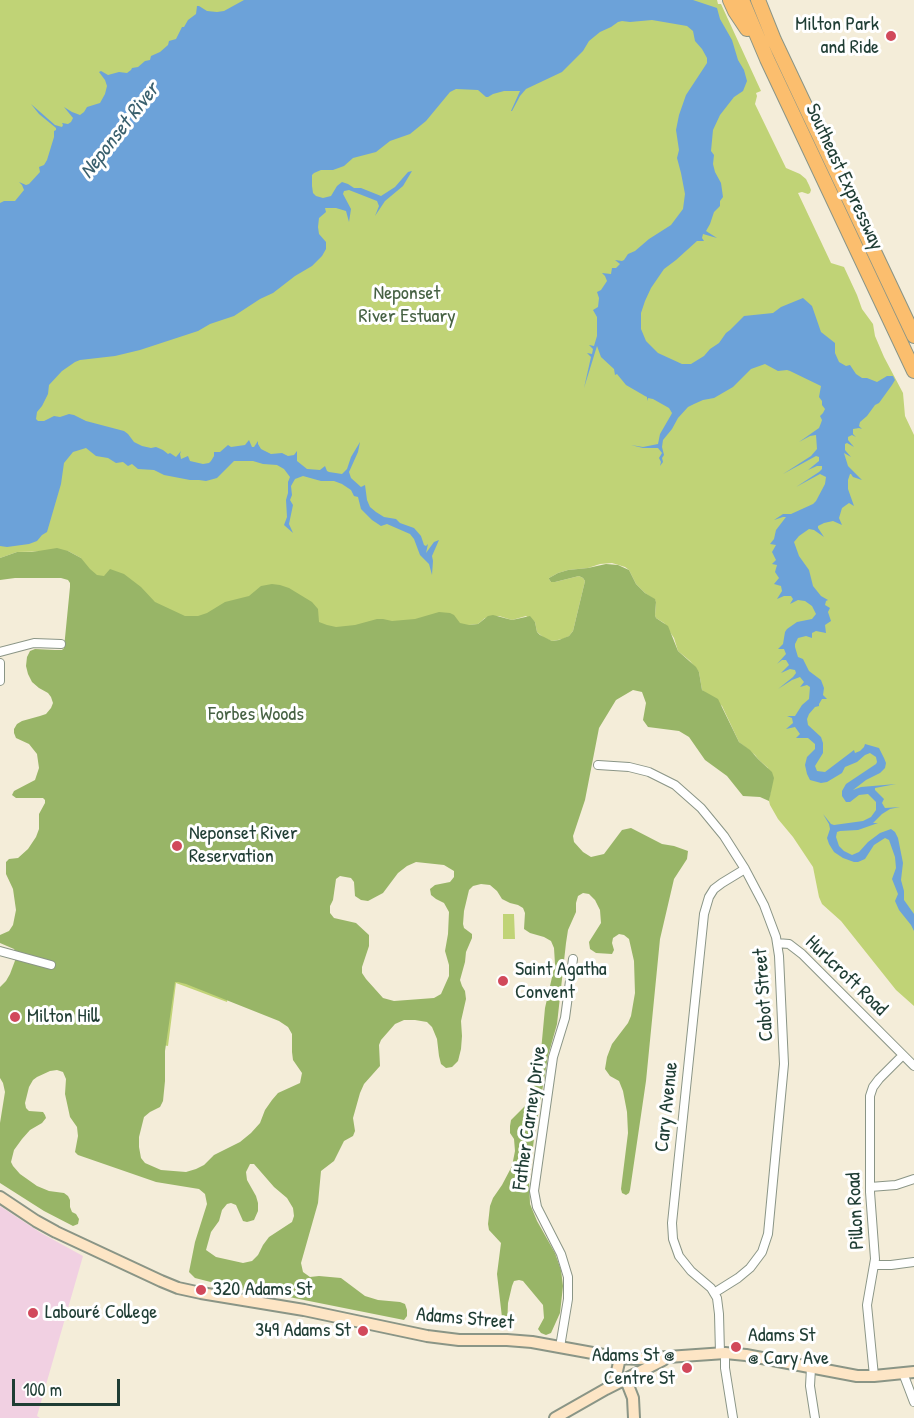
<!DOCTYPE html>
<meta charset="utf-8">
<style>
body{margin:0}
#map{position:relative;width:914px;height:1418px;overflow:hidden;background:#f4edd9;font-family:"Patrick Hand",sans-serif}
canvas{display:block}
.scale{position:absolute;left:12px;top:1379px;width:108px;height:27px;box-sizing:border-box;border:3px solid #1f3d34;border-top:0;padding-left:8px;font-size:18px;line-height:21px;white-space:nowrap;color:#1f3d34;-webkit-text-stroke:4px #fff;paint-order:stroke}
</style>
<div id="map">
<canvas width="914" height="1418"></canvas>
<div class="scale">100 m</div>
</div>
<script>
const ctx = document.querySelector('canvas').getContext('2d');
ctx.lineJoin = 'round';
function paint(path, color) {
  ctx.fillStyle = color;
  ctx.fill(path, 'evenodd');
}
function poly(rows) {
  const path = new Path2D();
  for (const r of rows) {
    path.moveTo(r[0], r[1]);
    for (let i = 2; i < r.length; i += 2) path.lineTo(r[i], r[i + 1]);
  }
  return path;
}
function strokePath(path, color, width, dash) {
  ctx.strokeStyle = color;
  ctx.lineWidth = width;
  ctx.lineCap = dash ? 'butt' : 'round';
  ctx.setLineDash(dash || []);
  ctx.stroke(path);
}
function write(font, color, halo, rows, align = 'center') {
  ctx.font = font + ' "Patrick Hand",sans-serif';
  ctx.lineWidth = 6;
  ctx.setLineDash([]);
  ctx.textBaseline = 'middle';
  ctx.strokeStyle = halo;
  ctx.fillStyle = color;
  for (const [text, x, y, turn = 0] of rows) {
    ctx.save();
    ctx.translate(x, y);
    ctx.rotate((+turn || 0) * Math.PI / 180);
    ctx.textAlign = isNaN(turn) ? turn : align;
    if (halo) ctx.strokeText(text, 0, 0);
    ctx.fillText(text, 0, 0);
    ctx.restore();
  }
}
paint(poly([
 [0,1206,41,1233,83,1256,37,1416,40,1418,0,1418]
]), '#f1d0e2');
paint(poly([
 [0,0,717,0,718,4,721,4,761,91,756,93,757,96,755,104,786,168,800,174,806,179,809,185,811,190,810,193,808,194,802,192,798,193,831,263,844,267,857,295,862,309,873,324,875,336,884,357,903,393,905,416,914,435,914,1006,896,990,841,921,822,904,819,897,813,867,793,837,778,819,770,805,769,801,771,788,768,768,758,759,755,755,739,742,722,706,702,690,699,672,690,661,678,651,674,638,664,623,656,618,655,615,656,602,655,600,645,593,636,584,629,570,625,567,612,563,600,564,588,568,568,570,558,573,549,578,549,579,551,582,555,582,579,576,583,578,585,581,573,631,569,636,563,639,552,641,544,638,537,632,535,622,526,616,512,620,499,616,485,618,478,624,469,625,257,828,227,1002,176,983,168,1046,112,1035,81,558,68,551,17,552,0,558],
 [503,914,514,914,515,939,503,939]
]), '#c0d376');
paint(poly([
 [57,548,68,551,81,558,90,569,97,575,104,576,110,569,124,574,141,587,155,602,185,616,198,616,207,613,225,602,249,596,261,586,272,584,280,585,289,588,312,602,318,609,319,622,327,625,336,627,355,625,377,619,383,619,392,621,415,619,439,612,450,613,454,615,460,623,469,625,478,624,488,616,493,615,512,620,530,616,535,622,537,632,540,635,552,641,559,640,569,636,573,631,585,581,583,578,579,576,555,582,551,582,549,579,549,578,558,573,568,570,588,568,606,564,618,565,629,570,636,584,645,593,655,599,656,602,655,615,656,618,668,626,678,651,696,667,699,672,702,690,718,699,739,742,750,750,758,759,772,772,774,778,769,801,760,797,743,796,727,776,705,760,689,737,679,731,648,727,643,720,646,703,642,692,633,690,616,700,599,728,585,800,573,836,574,842,583,852,591,857,604,854,622,830,631,828,662,844,674,846,688,851,687,859,674,879,660,939,646,1081,630,1190,629,1193,626,1195,622,1193,621,1189,628,1133,627,1112,623,1091,619,1081,610,1076,605,1069,607,1057,612,1044,628,1023,631,1016,635,993,634,961,629,939,624,935,619,934,613,938,612,943,614,950,612,954,596,953,590,949,589,942,601,923,600,910,595,900,589,894,583,893,578,896,576,903,576,912,568,930,566,943,557,1024,548,1056,534,1139,529,1179,530,1204,537,1221,555,1253,561,1270,563,1286,560,1313,551,1333,546,1335,541,1333,538,1329,544,1318,543,1305,523,1281,519,1280,514,1281,512,1286,508,1303,507,1327,505,1328,503,1326,497,1274,501,1243,489,1230,488,1224,490,1206,493,1198,502,1185,512,1166,515,1151,514,1139,510,1133,510,1126,511,1120,524,1107,531,1097,536,1080,541,1051,545,1008,555,964,554,948,551,941,544,937,530,933,524,929,525,913,523,908,518,905,510,903,502,899,497,891,490,885,481,884,473,886,469,890,464,911,463,924,464,928,472,934,472,938,466,952,465,962,460,980,462,986,465,991,466,999,461,1021,462,1036,461,1049,458,1061,452,1067,446,1068,441,1064,439,1056,437,1039,432,1027,427,1022,415,1020,404,1020,395,1024,381,1040,379,1045,380,1066,364,1084,360,1093,353,1118,355,1131,353,1136,344,1141,334,1161,321,1171,318,1203,301,1263,303,1272,310,1277,319,1276,341,1278,365,1296,378,1300,400,1302,405,1304,407,1310,407,1316,404,1320,279,1295,242,1290,195,1278,189,1272,195,1242,207,1204,205,1194,199,1189,156,1182,78,1155,75,1152,78,1136,77,1127,70,1117,65,1094,66,1079,63,1072,57,1070,50,1071,37,1077,33,1080,29,1087,25,1103,26,1108,29,1111,43,1112,45,1115,46,1118,42,1123,30,1130,22,1139,14,1150,11,1162,13,1166,20,1174,37,1186,49,1191,64,1193,68,1196,70,1200,70,1207,72,1212,76,1214,79,1219,78,1224,73,1226,44,1211,0,1183,0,1123,5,1092,3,1083,0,1078,0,987,6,981,10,974,16,958,16,953,14,949,0,943,0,935,9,931,13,925,16,910,13,889,6,874,6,862,9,859,18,858,28,849,36,837,39,829,39,814,45,803,45,800,43,798,16,798,12,795,14,791,35,780,39,768,37,754,29,744,16,738,14,733,14,729,17,724,22,721,40,716,46,714,51,708,53,703,51,697,48,693,39,688,32,682,28,674,26,666,27,657,30,651,35,649,55,650,62,650,64,648,70,587,70,583,68,580,61,578,15,578,0,580,0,558,17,552,32,552],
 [416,862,444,865,454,871,454,877,450,882,435,885,430,889,431,895,436,899,444,903,449,912,448,934,445,951,449,965,449,976,441,994,434,998,394,1001,383,998,366,979,362,973,362,967,369,946,369,935,356,923,334,918,330,913,330,906,333,900,336,879,340,876,351,878,354,882,355,896,361,900,368,901,383,893,398,873,407,866],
 [175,982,178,982,186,984,279,1021,288,1027,292,1034,292,1052,293,1060,302,1073,300,1083,278,1093,272,1100,265,1110,260,1123,251,1133,240,1142,214,1155,204,1165,196,1169,186,1172,161,1170,145,1163,141,1158,139,1147,139,1137,144,1117,150,1112,160,1107,163,1101,165,1081,165,1051],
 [250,1164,254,1164,274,1187,287,1198,293,1208,294,1216,292,1222,269,1237,263,1245,258,1255,252,1261,243,1263,216,1257,206,1250,211,1232,219,1221,222,1210,227,1204,231,1203,236,1205,243,1221,247,1222,254,1220,258,1211,258,1203,256,1196,247,1180,246,1172]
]), '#98b567');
paint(poly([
 [244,0,693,0,717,8,720,19,732,40,738,60,744,70,747,81,743,91,734,97,720,115,713,130,711,151,714,155,713,164,715,172,721,183,723,197,720,201,720,206,714,212,710,224,706,231,717,238,703,234,702,238,704,241,697,241,676,260,664,269,651,288,645,301,641,313,641,329,646,341,658,353,682,364,691,364,704,356,710,349,719,343,726,333,730,330,744,316,773,313,781,307,803,298,812,306,821,332,835,343,835,353,839,362,846,366,850,365,856,374,862,378,867,378,877,382,887,376,893,376,895,380,892,385,879,403,875,405,867,416,860,422,859,426,862,429,859,428,853,429,853,434,856,437,852,435,848,437,848,440,854,447,847,443,845,444,845,450,851,457,844,453,848,466,862,480,853,477,851,474,850,474,848,480,848,489,854,506,849,503,842,508,839,518,842,525,833,521,824,523,818,526,818,528,824,537,814,530,809,529,799,536,794,542,799,556,809,570,813,586,821,596,828,600,826,601,825,605,830,608,828,612,831,621,825,625,826,633,816,631,812,633,812,638,806,636,798,638,795,644,795,647,798,657,803,659,809,671,821,680,824,688,823,695,827,699,822,699,819,704,819,706,815,707,809,714,807,719,808,725,821,737,823,743,823,753,815,766,817,771,825,772,854,750,855,753,860,751,864,747,865,744,879,748,884,758,886,763,885,768,880,773,866,780,853,790,861,787,896,784,875,788,875,790,884,799,882,803,885,808,900,807,890,809,882,814,873,823,878,823,858,830,840,831,837,832,836,837,839,846,844,851,852,855,859,852,868,842,880,833,891,829,895,832,898,838,903,863,901,880,904,891,904,900,914,914,914,931,911,925,899,910,895,901,898,894,892,879,896,868,895,857,889,840,885,838,874,845,865,859,858,862,854,862,843,858,834,852,829,844,827,838,830,829,829,824,823,814,831,824,834,825,863,821,871,817,876,810,876,802,868,794,859,795,850,802,846,802,842,796,842,791,846,784,876,764,877,762,876,757,870,753,865,755,857,762,845,767,842,773,827,782,821,783,810,780,807,774,805,765,807,757,815,749,815,744,808,738,796,738,800,734,795,727,786,729,793,723,792,718,787,716,795,716,802,705,809,699,810,687,807,685,800,687,804,682,800,677,792,680,778,689,793,677,796,673,795,670,790,669,781,673,789,665,786,660,782,660,777,664,786,654,784,649,778,649,783,644,785,632,787,629,797,622,812,619,816,614,812,606,805,601,798,600,790,604,793,599,791,596,784,596,777,599,782,591,781,586,774,584,779,578,775,572,777,565,772,564,776,560,772,552,776,545,770,544,774,539,776,530,786,517,783,517,774,520,783,514,791,514,813,504,816,501,825,484,826,477,820,474,796,487,819,472,822,469,822,466,817,466,808,470,819,461,819,457,816,456,783,474,811,456,817,449,816,435,810,436,799,442,819,428,821,423,822,420,820,416,823,413,825,409,822,405,822,401,819,397,821,386,790,371,787,370,778,371,765,364,751,369,733,387,714,398,703,400,694,404,688,407,678,418,672,429,663,440,662,447,664,455,662,458,663,462,660,466,661,462,659,458,662,453,658,448,643,448,631,445,643,447,658,444,660,434,671,415,672,413,669,408,653,399,648,398,647,401,647,397,645,396,626,385,617,374,615,375,614,369,601,357,597,346,584,388,591,357,587,353,592,354,593,349,589,345,594,346,597,336,597,317,593,310,598,307,599,298,597,292,601,290,607,281,605,276,602,273,611,274,612,268,616,268,620,264,615,260,622,261,624,260,628,254,635,251,649,239,671,225,683,209,685,194,681,173,677,158,679,150,676,130,679,115,686,95,707,63,707,58,702,49,695,41,693,31,687,26,652,20,630,22,622,21,618,22,611,27,600,32,589,41,583,51,562,72,526,89,520,96,512,111,511,111,520,91,504,91,493,94,488,97,486,97,478,90,456,89,450,92,426,121,410,134,390,141,376,152,353,158,344,166,333,170,321,170,314,173,312,175,312,186,313,193,316,196,323,198,331,196,337,186,342,182,348,184,354,188,361,188,381,196,395,187,408,172,412,171,403,186,385,201,375,216,379,206,377,201,349,190,344,191,343,194,351,209,349,222,346,211,336,208,325,208,326,212,319,218,318,227,319,234,326,242,326,249,322,256,312,266,295,276,273,293,260,299,234,316,210,324,198,331,140,350,115,356,80,360,75,362,62,371,49,385,48,394,42,406,37,412,36,419,38,421,44,421,54,416,60,417,69,414,74,415,86,421,124,431,128,434,134,442,142,446,151,448,156,447,163,450,168,454,170,453,176,457,181,451,180,454,181,459,188,456,190,461,203,464,209,463,211,461,214,456,214,452,220,452,228,445,231,447,245,445,249,440,252,447,254,447,258,441,258,444,261,449,271,454,282,453,288,456,294,455,297,451,297,461,307,469,320,470,325,466,327,471,329,472,342,474,347,469,351,457,360,442,358,452,349,472,351,478,361,487,365,485,367,500,370,507,376,512,384,517,396,519,400,523,414,528,421,536,424,545,426,546,428,544,426,553,434,542,439,540,432,556,433,561,432,575,429,564,420,555,414,539,410,534,387,524,381,526,372,520,361,509,358,497,354,496,351,490,342,484,334,481,321,481,303,476,295,479,291,486,292,495,290,500,293,505,289,524,293,533,284,525,287,517,286,500,288,493,288,482,290,477,284,469,277,465,263,464,253,461,234,461,217,478,206,481,199,480,190,480,164,475,154,470,138,469,132,464,128,466,123,462,116,463,108,458,96,456,86,448,73,452,64,463,61,484,47,532,42,535,37,541,29,544,7,547,0,546,0,203,4,201,15,201,24,190,22,185,19,182,26,185,29,184,40,172,39,167,44,165,47,160,54,137,54,131,56,130,56,128,39,114,31,104,55,125,62,127,63,125,62,123,68,124,71,122,73,118,64,107,72,112,80,115,84,112,87,107,100,103,105,94,107,86,105,80,99,72,101,71,108,75,119,72,127,73,131,70,132,68,138,67,145,61,150,60,151,56,160,52,168,45,169,41,176,39,182,27,184,27,188,20,196,14,197,6,199,6,207,11,217,12,224,11]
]), '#6ca2d9');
const street = poly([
 [0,652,34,643,61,644],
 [0,663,0,681],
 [598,765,629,767,649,772,675,785,701,808,724,836,745,869,764,905,776,937,779,956,784,1064,768,1234,762,1252,750,1268,738,1278,714,1293],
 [777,943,789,944,802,954,914,1066],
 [0,951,51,965],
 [870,1187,896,1185,914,1179],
 [874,1265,891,1265,914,1262],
 [560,1347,568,1299,568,1277,561,1254,537,1207,534,1191,553,1057,565,1018,573,959],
 [720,1353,719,1314,717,1298,711,1288,691,1271,679,1256,673,1239,672,1223,704,914,709,897,714,889,722,883,745,869],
 [725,1353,725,1368,733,1418],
 [811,1368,810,1386,815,1418],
 [903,1373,914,1402],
 [874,1376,867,1305,875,1259,870,1192,870,1096,873,1087,879,1079,903,1055]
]);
const secondary = poly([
 [0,1197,36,1221,56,1232,161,1281,178,1288,201,1293,304,1310,427,1336,459,1340,507,1340,532,1342,620,1358,639,1359,725,1353,746,1355,857,1376,874,1376,914,1372],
 [626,1380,633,1398,634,1418],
 [610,1386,615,1380,620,1358],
 [555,1418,606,1389,663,1360]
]);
const highway = poly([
 [730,0,735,11,747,29],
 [742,0,767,59,914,371],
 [758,0,774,40,914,336]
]);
strokePath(street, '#8a9586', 10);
strokePath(secondary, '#8a9586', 14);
strokePath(highway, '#8a9586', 16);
strokePath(street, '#fff', 8);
strokePath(secondary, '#fde5c5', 10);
strokePath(highway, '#fbbe6e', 14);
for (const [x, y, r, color] of [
 [891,36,6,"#d1495b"],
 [177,846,6,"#d1495b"],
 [503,981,6,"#d1495b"],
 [15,1017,6,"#d1495b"],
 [201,1290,6,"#d1495b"],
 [33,1313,6,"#d1495b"],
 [363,1331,6,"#d1495b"],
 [736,1347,6,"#d1495b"],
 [687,1368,6,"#d1495b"]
]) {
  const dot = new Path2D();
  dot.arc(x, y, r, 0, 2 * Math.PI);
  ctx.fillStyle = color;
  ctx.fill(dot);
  strokePath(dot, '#fff', 2);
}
write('20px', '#1f3d34', '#fff', [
 ["Milton Park",879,25,"right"],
 ["and Ride",879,48,"right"],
 ["Neponset River",189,834],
 ["Reservation",189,857],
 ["Saint Agatha",515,970],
 ["Convent",515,993],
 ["Milton Hill",27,1017],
 ["320 Adams St",213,1290],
 ["Labouré College",45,1313],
 ["349 Adams St",351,1331,"right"],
 ["Adams St",748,1336],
 ["@ Cary Ave",748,1359],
 ["Adams St @",675,1356,"right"],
 ["Centre St",675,1379,"right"]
], 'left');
write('20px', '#1f3d34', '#fff', [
 ["Southeast Expressway",844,177,65],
 ["Hurlcroft Road",846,976,44],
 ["Cabot Street",764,995,-94],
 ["Cary Avenue",667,1107,-84],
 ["Father Carney Drive",530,1118,-82],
 ["Pillon Road",856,1211,-93],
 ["Adams Street",465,1319,5]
]);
write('20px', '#476244', '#fff', [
 ["Neponset",407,294],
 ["River Estuary",407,317],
 ["Forbes Woods",256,715]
]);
write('italic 21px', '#3a606e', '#fff', [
 ["Neponset River",120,131,-52]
]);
</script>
